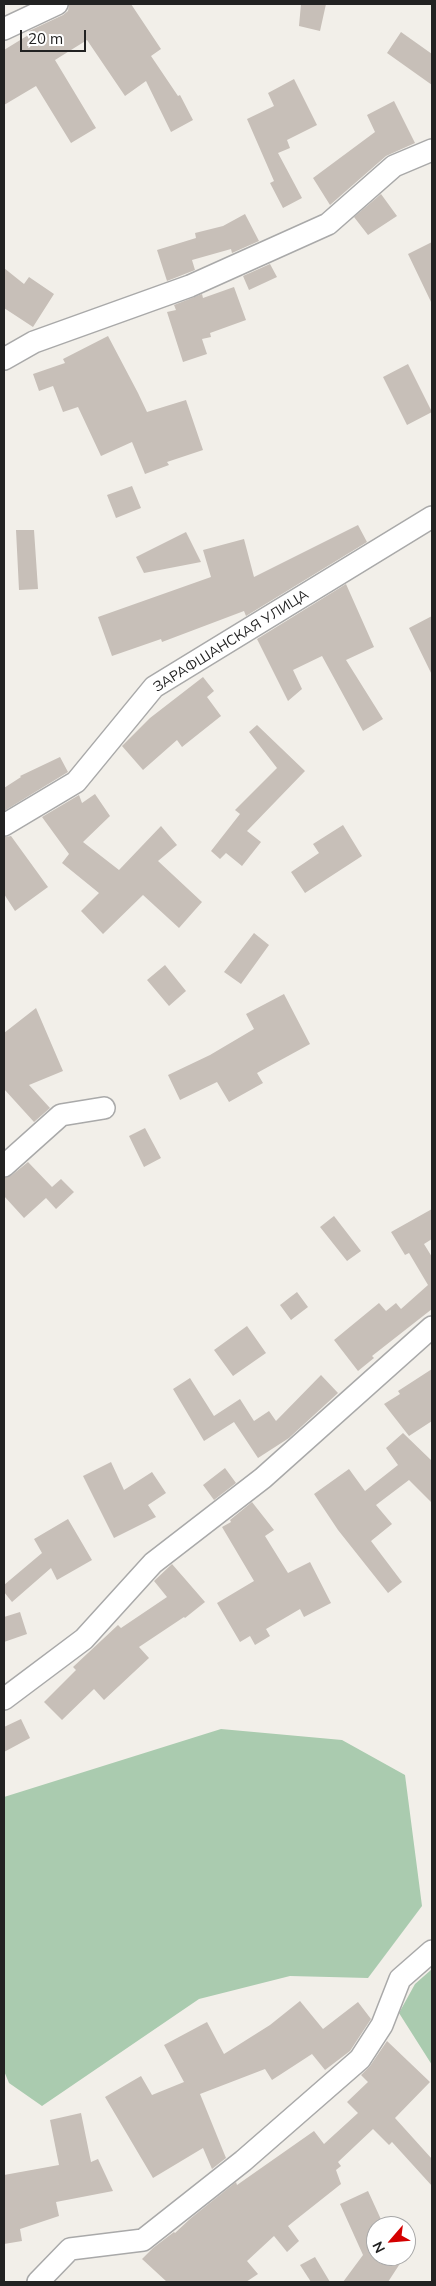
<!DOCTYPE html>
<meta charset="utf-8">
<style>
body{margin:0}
#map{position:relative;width:436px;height:2286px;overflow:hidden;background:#f2efe9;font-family:Mulish,sans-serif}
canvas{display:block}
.frame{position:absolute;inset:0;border:5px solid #222;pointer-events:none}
.north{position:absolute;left:366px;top:2216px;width:50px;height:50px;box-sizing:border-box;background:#fff;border:1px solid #a7a7a7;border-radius:50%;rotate:243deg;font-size:14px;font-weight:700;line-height:20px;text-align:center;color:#222}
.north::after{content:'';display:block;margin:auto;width:18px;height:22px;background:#d40000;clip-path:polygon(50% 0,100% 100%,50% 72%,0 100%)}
.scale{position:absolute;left:20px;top:30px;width:66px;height:22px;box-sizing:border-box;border:2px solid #222;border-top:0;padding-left:6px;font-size:15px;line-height:18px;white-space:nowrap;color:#222;-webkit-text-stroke:4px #fff;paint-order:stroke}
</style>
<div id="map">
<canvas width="436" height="2286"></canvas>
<div class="frame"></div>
<div class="north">N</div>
<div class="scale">20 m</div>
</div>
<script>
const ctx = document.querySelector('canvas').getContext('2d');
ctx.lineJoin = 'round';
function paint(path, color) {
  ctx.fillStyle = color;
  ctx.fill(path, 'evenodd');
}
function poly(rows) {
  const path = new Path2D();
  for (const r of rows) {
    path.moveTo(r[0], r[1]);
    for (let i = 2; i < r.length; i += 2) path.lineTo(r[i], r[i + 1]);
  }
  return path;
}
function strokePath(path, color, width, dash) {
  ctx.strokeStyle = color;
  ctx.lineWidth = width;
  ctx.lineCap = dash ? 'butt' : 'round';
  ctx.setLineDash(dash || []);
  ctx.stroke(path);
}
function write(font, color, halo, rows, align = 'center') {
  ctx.font = font + ' Mulish,sans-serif';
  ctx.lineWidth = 5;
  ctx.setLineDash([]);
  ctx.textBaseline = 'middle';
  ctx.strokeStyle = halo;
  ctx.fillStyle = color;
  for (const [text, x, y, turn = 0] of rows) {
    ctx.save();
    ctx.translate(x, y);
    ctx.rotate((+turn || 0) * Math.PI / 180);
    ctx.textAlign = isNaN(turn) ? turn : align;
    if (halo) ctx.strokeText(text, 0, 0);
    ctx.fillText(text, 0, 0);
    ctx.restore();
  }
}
paint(poly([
 [221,1729,342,1740,405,1775,422,1906,368,1978,290,1976,199,1999,42,2106,9,2083,4,2071,4,1797],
 [432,1969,432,2065,399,2013,415,1984]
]), '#aacbaf');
paint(poly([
 [69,4,131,4,161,49,151,56,178,96,180,95,193,120,171,132,146,81,125,96,87,40,55,60,96,128,71,143,36,86,4,105,4,50,30,34,29,31,63,15,68,11],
 [301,4,326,4,320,31,299,26],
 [401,32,432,54,432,85,387,53],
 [294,79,317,125,287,140,290,148,278,153,302,198,283,208,270,183,274,181,247,119,274,106,268,93],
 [394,101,415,143,386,156,330,205,313,178,375,132,367,115],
 [381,194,397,216,368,235,354,217],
 [245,214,259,241,232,253,231,249,192,260,195,270,167,281,157,250,196,238,195,233,223,226],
 [432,242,432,304,408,254],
 [270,264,277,277,249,290,243,276],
 [4,268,24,284,29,277,54,294,33,327,4,308],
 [234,287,246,320,210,333,211,337,202,339,207,354,183,362,167,312,176,310,174,305,202,294,203,298],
 [108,336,138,393,147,412,186,400,203,450,167,462,169,465,145,474,132,442,101,456,78,407,63,412,53,386,39,391,33,374,65,363,63,359],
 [408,364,432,412,407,425,383,377],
 [132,486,141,508,116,518,107,495],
 [358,525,367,542,246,616,244,611,162,642,161,639,112,656,98,617,211,577,203,550,244,539,254,577],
 [16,530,34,530,38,589,19,590],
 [186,532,201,562,144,573,136,557],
 [346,584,374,647,346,660,383,719,363,731,322,656,293,670,302,689,288,701,257,639],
 [432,616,432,675,409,628],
 [203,677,214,691,207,697,221,716,182,747,177,740,143,770,122,746,150,718],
 [257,725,305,771,247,831,261,842,242,866,226,853,220,859,211,851,240,814,235,810,277,768,249,732],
 [60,757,68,772,4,811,4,788,21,777,20,776],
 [95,794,110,816,83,842,119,870,161,826,177,845,158,861,202,902,179,928,143,895,103,934,81,911,99,893,62,863,69,854,42,817,79,795,82,803],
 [343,825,362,856,305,893,291,872,319,853,313,844],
 [11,836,48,887,15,911,4,894,4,837],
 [254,933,269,945,241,984,224,972],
 [165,965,186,991,169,1006,147,980],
 [284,994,310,1044,257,1073,263,1083,229,1102,217,1082,180,1100,168,1075,210,1055,254,1029,246,1014],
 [36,1008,63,1071,29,1085,50,1108,34,1122,4,1089,4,1033],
 [145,1128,161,1158,144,1167,129,1136],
 [28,1162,52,1187,61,1179,74,1192,56,1209,46,1198,24,1218,4,1196,4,1178,12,1175],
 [432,1209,432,1239,424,1244,432,1257,432,1309,372,1356,374,1358,358,1371,334,1340,379,1303,386,1311,396,1303,401,1309,428,1285,409,1253,405,1255,391,1232],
 [334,1216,361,1251,347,1261,320,1227],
 [297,1292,308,1307,291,1320,280,1305],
 [247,1326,266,1353,233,1376,214,1350],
 [432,1369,432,1421,409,1436,384,1404,400,1394,398,1391],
 [321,1375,338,1393,289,1438,258,1458,234,1422,204,1441,173,1389,190,1378,214,1416,240,1399,254,1421,269,1411,276,1421],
 [403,1433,432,1461,432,1503,409,1480,376,1505,392,1524,371,1541,402,1582,388,1593,338,1530,314,1494,349,1469,365,1491,398,1465,386,1448],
 [111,1462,124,1490,152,1472,166,1493,148,1505,156,1517,114,1538,83,1476],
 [225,1468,236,1483,214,1500,203,1485],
 [252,1502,274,1530,265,1536,288,1573,310,1562,331,1603,304,1617,300,1609,266,1629,270,1636,255,1645,250,1636,240,1642,217,1603,254,1581,222,1527,231,1522,230,1520],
 [68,1519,92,1560,57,1580,51,1568,12,1602,4,1592,4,1585,42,1553,34,1539],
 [172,1564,205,1602,185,1618,184,1617,139,1647,149,1658,104,1700,94,1689,62,1720,44,1702,76,1670,73,1667,118,1625,121,1628,167,1597,154,1581],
 [20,1612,27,1634,4,1642,4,1617],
 [21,1719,30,1738,4,1752,4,1727],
 [300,2001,323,2029,358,2002,371,2019,350,2051,325,2070,312,2054,272,2080,265,2069,200,2094,226,2158,212,2169,203,2148,153,2178,105,2097,141,2076,152,2095,184,2082,164,2045,207,2022,224,2054,270,2025],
 [387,2041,430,2082,395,2118,432,2159,432,2186,392,2142,389,2145,373,2129,338,2162,341,2166,336,2170,341,2184,288,2226,299,2241,287,2252,274,2236,247,2261,258,2274,246,2282,167,2282,142,2259,153,2248,174,2232,175,2233,191,2218,236,2182,237,2185,314,2131,324,2144,358,2113,347,2102,368,2082,361,2075,370,2066],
 [81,2113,91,2162,98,2159,113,2191,56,2202,59,2216,20,2229,22,2241,4,2244,4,2175,59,2165,50,2120],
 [368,2191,384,2226,376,2226,376,2256,398,2256,401,2262,388,2282,343,2282,363,2255,340,2204],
 [315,2257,330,2282,311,2282,300,2265]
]), '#c7bfb8');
const minor = poly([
 [4,29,57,4],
 [4,359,34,342,190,286,328,224,394,166,432,150],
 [4,825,76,782,154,687,432,517],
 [4,1166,61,1115,104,1108],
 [4,1699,84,1639,153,1563,263,1478,432,1327],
 [38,2282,70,2249,143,2240,243,2161,360,2059,382,2025,400,1979,432,1951]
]);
strokePath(minor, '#a9a9a9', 24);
strokePath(minor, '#fff', 21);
write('14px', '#222', '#fff', [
 ["ЗАРАФШАНСКАЯ УЛИЦА",231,641,-32]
]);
</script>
